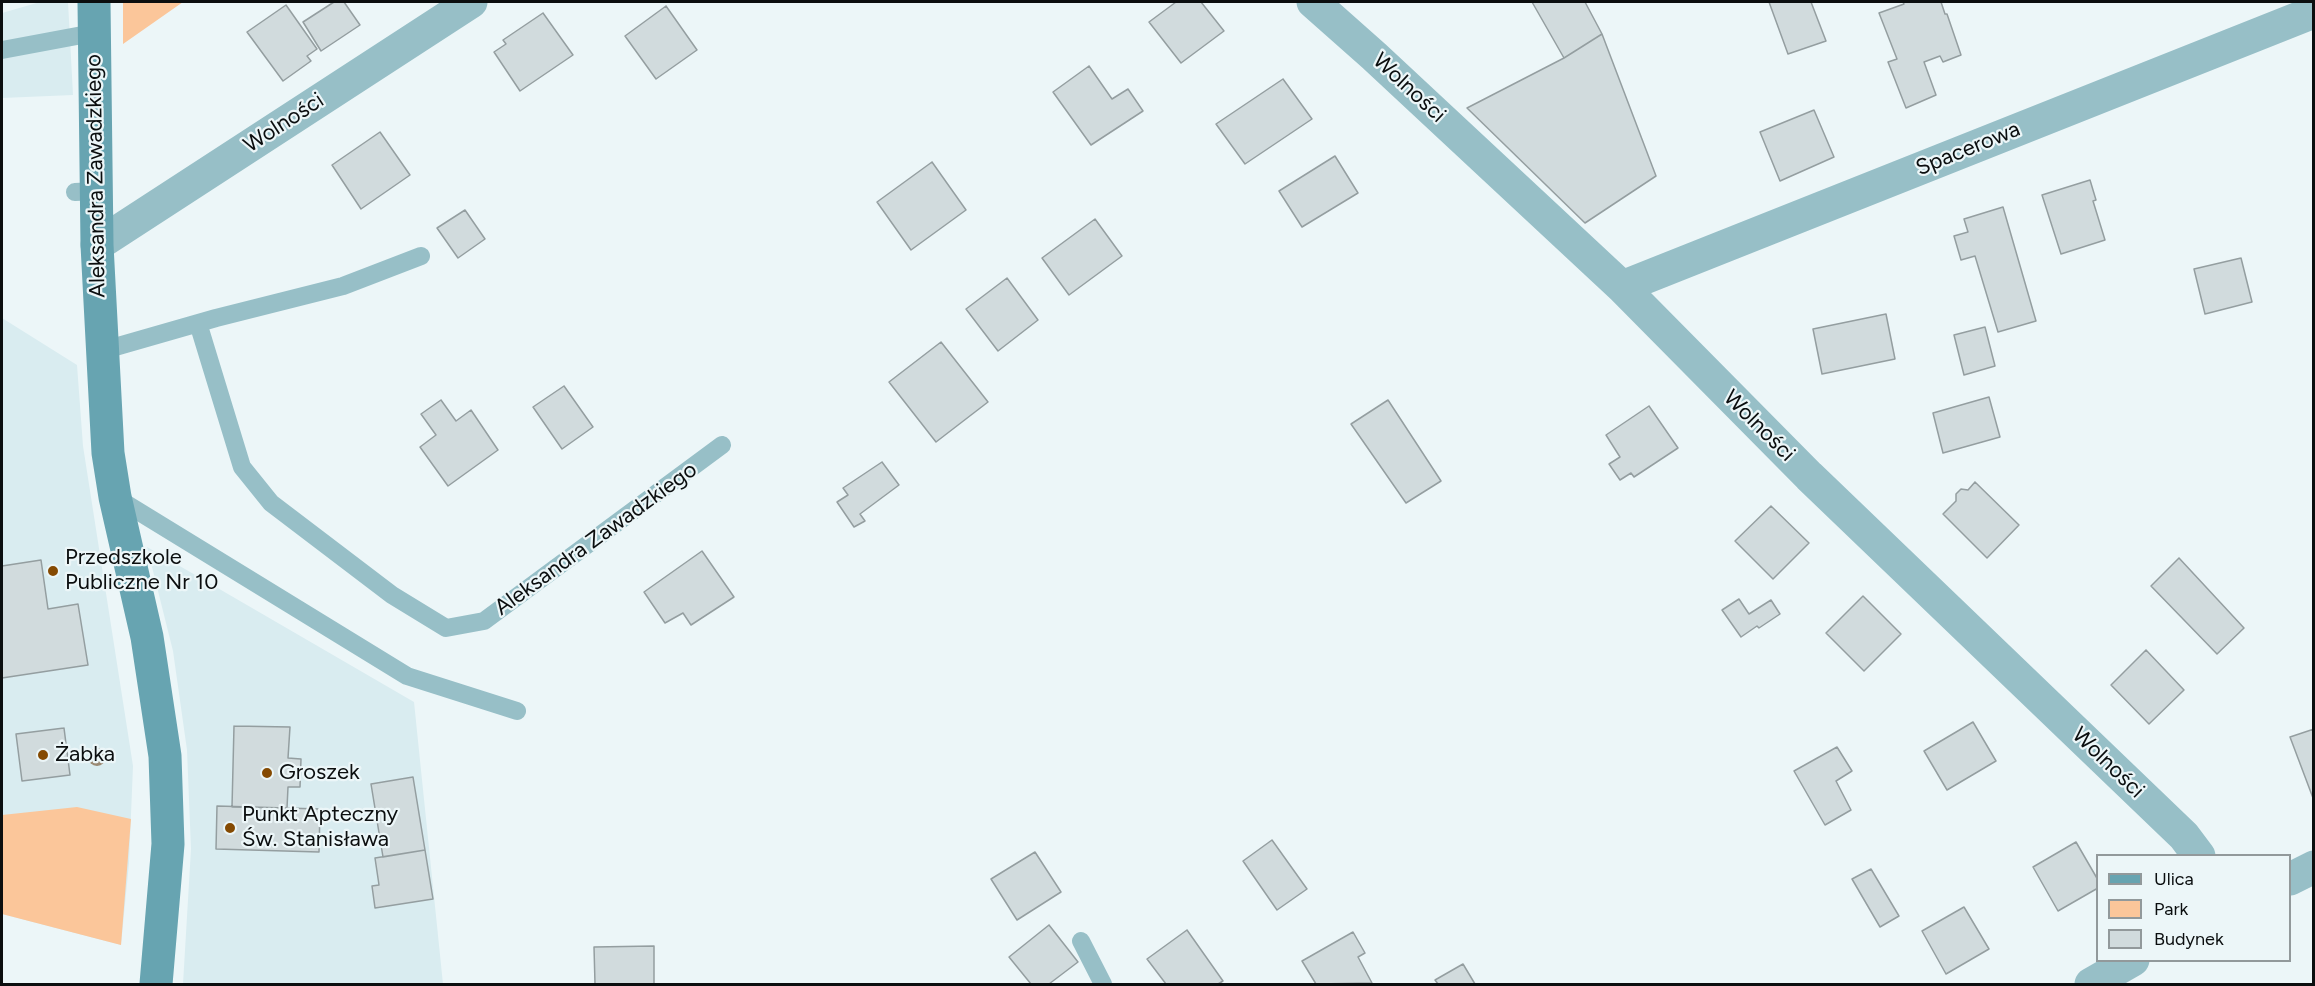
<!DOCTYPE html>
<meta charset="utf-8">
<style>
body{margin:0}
#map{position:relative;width:2315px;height:986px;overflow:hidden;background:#ecf6f8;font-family:Figtree,sans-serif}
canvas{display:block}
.frame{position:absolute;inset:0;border:3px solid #0b0e0f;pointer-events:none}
.legend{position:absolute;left:2096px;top:854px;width:195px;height:108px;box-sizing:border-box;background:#ecf6f8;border:2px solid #92999b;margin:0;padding:8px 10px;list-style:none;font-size:18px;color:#0b0e0f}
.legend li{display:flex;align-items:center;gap:12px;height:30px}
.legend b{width:30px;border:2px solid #92999b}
</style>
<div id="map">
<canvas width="2315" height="986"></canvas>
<div class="frame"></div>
<ul class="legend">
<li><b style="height:8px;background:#67a4b1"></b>Ulica</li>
<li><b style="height:16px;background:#fbc69a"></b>Park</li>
<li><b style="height:16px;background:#d1dbdd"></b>Budynek</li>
</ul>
</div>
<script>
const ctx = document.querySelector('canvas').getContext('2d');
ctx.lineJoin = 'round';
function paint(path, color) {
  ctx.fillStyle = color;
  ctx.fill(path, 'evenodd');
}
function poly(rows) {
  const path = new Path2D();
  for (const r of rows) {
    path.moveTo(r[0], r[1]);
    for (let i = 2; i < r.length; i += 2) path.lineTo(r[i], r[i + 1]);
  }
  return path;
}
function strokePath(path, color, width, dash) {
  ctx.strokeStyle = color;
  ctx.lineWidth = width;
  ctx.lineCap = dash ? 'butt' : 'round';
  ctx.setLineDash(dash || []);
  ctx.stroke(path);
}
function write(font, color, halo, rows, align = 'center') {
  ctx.font = font + ' Figtree,sans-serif';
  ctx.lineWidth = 4.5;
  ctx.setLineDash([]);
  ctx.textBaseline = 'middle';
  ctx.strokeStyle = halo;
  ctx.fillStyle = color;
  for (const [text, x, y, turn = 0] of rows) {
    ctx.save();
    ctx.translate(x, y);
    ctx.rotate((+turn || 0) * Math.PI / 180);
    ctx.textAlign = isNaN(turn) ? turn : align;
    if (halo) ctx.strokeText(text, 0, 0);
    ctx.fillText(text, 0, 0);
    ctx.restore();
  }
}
paint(poly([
 [40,2,68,2,73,95,2,98,2,13],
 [2,318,77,365,83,446,133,766,129,863,121,945,2,914],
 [147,547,414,702,443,984,183,984,191,849,187,750,173,651]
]), '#d9ecf0');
paint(poly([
 [123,2,183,2,123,44],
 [77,807,131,819,121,945,2,914,2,815]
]), '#fbc69a');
const building = poly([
 [334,2,344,2,360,25,321,51,303,22,334,2],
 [1176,2,1201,2,1224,31,1181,63,1149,22,1176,2],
 [1532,2,1585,2,1602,34,1564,58,1532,2],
 [1769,2,1811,2,1826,41,1788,54,1769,2],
 [1903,2,1941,2,1945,14,1947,14,1961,55,1943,62,1940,56,1924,62,1936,95,1906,108,1888,62,1897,59,1879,13,1904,4,1903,2],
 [286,5,317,49,307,56,311,61,283,81,247,32,286,5],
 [666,6,697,50,656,79,625,36,666,6],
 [543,13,573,55,520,91,494,52,506,44,503,40,543,13],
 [1602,34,1656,176,1585,223,1467,108,1564,58,1602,34],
 [1089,66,1112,99,1128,89,1143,111,1091,145,1053,92,1089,66],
 [1283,79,1312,119,1245,164,1216,124,1283,79],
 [1814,110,1834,157,1780,181,1760,132,1814,110],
 [380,132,410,175,361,209,332,165,380,132],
 [1335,156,1358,193,1302,227,1279,191,1335,156],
 [932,162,966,210,911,250,877,202,932,162],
 [2090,180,2096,200,2093,201,2105,240,2061,254,2042,195,2090,180],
 [2003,207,2036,321,1998,332,1975,256,1961,260,1954,236,1968,232,1964,219,2003,207],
 [465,210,485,239,458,258,437,228,465,210],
 [1095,219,1122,256,1069,295,1042,258,1095,219],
 [2241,258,2252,302,2205,314,2194,269,2241,258],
 [1007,278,1038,320,998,351,966,309,1007,278],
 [1886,314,1895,359,1822,374,1813,329,1886,314],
 [1985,327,1995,366,1964,375,1954,335,1985,327],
 [941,342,988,402,936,442,889,382,941,342],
 [564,386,593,427,562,449,533,407,564,386],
 [1989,397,2000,437,1943,453,1933,413,1989,397],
 [441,400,456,421,471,410,498,450,448,486,420,447,436,435,421,414,441,400],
 [1388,400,1441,481,1406,503,1351,424,1388,400],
 [1649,406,1678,448,1634,477,1631,473,1620,480,1609,464,1620,457,1606,435,1649,406],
 [882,462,899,485,860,514,865,521,854,527,837,502,848,495,843,488,882,462],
 [1975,482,2019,525,1987,558,1943,514,1956,501,1956,494,1961,489,1968,490,1975,482],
 [1771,506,1809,543,1773,579,1735,541,1771,506],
 [702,551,734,597,691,625,683,613,665,623,644,592,702,551],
 [2179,558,2244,628,2217,654,2151,586,2179,558],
 [41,560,48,609,78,604,88,665,2,678,2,566,41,560],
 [1863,596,1901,634,1864,671,1826,633,1863,596],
 [1739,599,1749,614,1771,600,1780,614,1759,628,1757,626,1741,637,1722,610,1739,599],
 [2146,650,2184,690,2149,724,2111,685,2146,650],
 [1973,722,1996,761,1947,790,1924,751,1973,722],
 [234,726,290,727,288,758,301,759,300,787,288,787,287,808,232,807,234,726],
 [64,728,70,775,22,781,16,734,64,728],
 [2314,729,2314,797,2313,798,2290,737,2314,729],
 [1837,747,1852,771,1836,781,1851,810,1825,825,1794,771,1837,747],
 [413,777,425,850,383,857,371,784,413,777],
 [217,806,320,809,319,852,216,849,217,806],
 [1272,840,1307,889,1277,910,1243,861,1272,840],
 [2076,842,2098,880,2098,888,2058,911,2033,867,2076,842],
 [425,850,433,899,375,908,372,886,379,885,375,858,425,850],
 [1035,852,1061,892,1017,920,991,879,1035,852],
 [1871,869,1899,916,1880,927,1852,879,1871,869],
 [1964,907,1989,949,1946,974,1922,931,1964,907],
 [1049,925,1078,962,1049,984,1031,984,1009,957,1049,925],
 [1187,930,1223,981,1218,984,1166,984,1147,959,1187,930],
 [1353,932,1365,953,1358,957,1372,983,1316,984,1302,961,1353,932],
 [654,946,654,984,595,984,594,947,654,946],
 [1463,964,1475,984,1438,984,1435,980,1463,964]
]);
paint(building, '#d1dbdd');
strokePath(building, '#949ea0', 1.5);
strokePath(poly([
 [2,50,93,33],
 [75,192,96,191],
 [198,323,242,467,271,503,392,595,446,628,484,621,722,445],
 [101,351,216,318,343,286,421,256],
 [115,497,407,676,517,711],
 [1081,941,1103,984]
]), '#97bfc7', 18);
strokePath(poly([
 [1313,2,1374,56,1622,287,1809,476,2184,836,2199,856],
 [97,245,471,2],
 [1622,287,2314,12],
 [2290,879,2314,867],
 [2091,984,2133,960]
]), '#97bfc7', 33);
strokePath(poly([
 [94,2,97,245,108,453,115,497,147,637,165,756,168,844,156,984]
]), '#67a4b1', 33);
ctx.fillStyle = '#9a8973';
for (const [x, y] of [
 [97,757]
]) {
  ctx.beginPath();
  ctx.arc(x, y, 9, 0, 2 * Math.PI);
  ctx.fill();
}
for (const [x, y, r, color] of [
 [53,571,6,"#854a02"],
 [43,755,6,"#854a02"],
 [267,773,6,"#854a02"],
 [230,828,6,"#854a02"]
]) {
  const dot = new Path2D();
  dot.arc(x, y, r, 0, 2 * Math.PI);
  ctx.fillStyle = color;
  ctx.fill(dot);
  strokePath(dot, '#ecf6f8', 2);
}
write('22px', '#0b0e0f', '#ecf6f8', [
 ["Wolności",1409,88,43],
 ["Wolności",284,123,-33],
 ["Spacerowa",1968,149,-22],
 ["Aleksandra Zawadzkiego",96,176,-91],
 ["Wolności",1759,426,45],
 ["Aleksandra Zawadzkiego",596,539,-36],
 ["Wolności",2108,763,44]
]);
write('22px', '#0b0e0f', '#ecf6f8', [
 ["Przedszkole",65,558],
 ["Publiczne Nr 10",65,583],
 ["Żabka",55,755],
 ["Groszek",279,773],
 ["Punkt Apteczny",242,815],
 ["Św. Stanisława",242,840]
], 'left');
</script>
